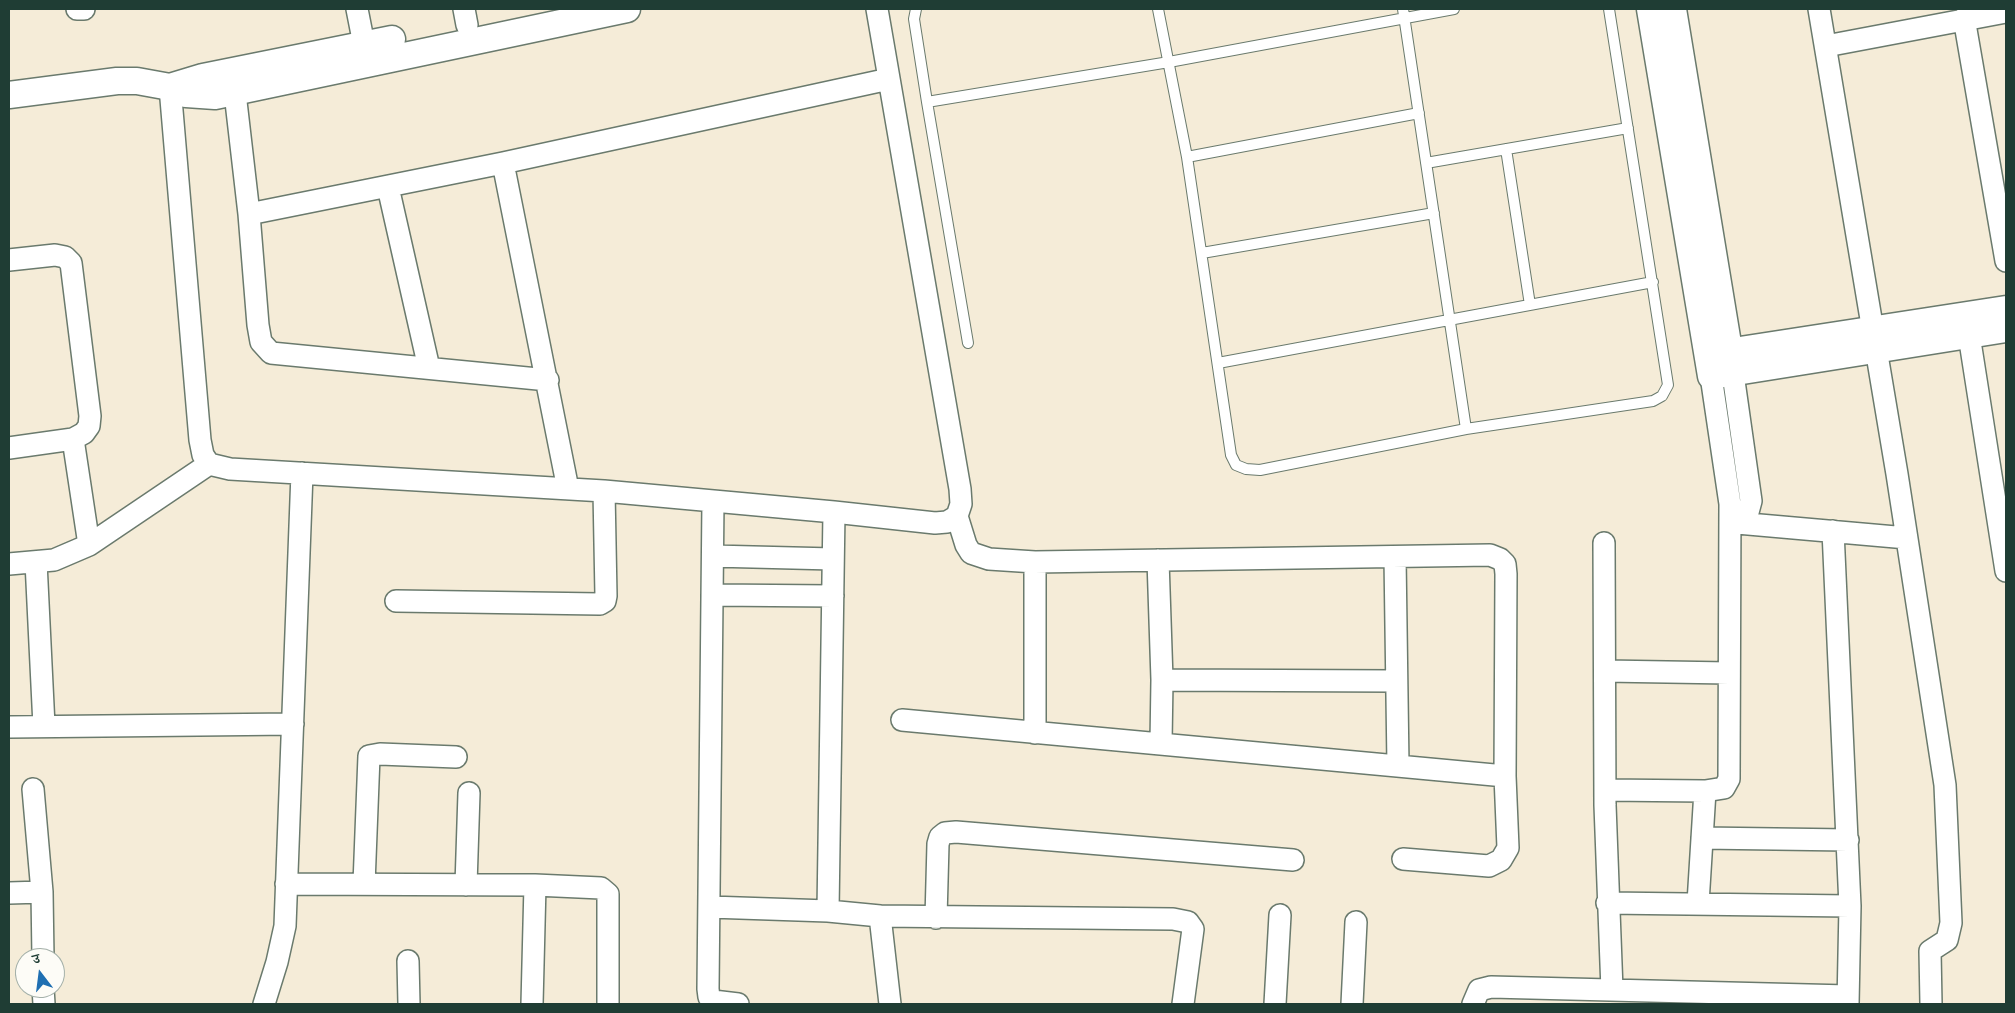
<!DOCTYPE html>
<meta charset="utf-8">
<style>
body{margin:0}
#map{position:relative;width:2015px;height:1013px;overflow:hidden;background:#f5ecd8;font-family:"IM FELL English","Noto Serif Devanagari",serif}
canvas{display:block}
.frame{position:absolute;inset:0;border:10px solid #1f3d34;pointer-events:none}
.north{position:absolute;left:15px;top:948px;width:50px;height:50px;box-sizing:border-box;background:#fdfcf7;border:1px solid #a4b0a9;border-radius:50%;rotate:345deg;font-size:14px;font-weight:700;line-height:20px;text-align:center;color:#1f3d34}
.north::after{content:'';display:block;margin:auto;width:18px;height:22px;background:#1f6fb2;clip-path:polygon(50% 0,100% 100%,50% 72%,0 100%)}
</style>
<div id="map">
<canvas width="2015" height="1013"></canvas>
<div class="frame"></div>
<div class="north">उ</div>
</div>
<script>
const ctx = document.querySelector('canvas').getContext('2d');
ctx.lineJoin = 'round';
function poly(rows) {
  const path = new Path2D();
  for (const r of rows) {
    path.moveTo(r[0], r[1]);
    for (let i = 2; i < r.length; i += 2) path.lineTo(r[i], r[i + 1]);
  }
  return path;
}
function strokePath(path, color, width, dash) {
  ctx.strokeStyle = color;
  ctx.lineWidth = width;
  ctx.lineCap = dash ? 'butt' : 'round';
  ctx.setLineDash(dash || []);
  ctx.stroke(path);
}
const service = poly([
 [916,9,914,19,927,102,968,343],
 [1158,9,1187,157,1231,455,1236,465,1246,469,1260,470,1466,429,1403,9],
 [927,102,1169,62,1454,9],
 [1506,149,1530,305],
 [1187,157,1419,113],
 [1426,163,1628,128],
 [1202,253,1434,213],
 [1218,363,1653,282],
 [1466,429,1653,401,1662,396,1668,385,1609,9]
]);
const minor = poly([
 [77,9,84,9],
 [357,9,367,60],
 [464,9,467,25],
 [1819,9,1897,474,1945,785,1951,923,1947,940,1930,951,1931,1004],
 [1964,18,2006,261],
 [1826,46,2006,12],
 [170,87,200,440,203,455,209,464,230,469,604,491,834,512,935,523,947,522,957,516,961,504,960,489,877,9],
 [235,93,249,214,258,325,261,342,271,353,548,380],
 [503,163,568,489],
 [388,187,429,368],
 [249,214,503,163,889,79],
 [9,260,55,255,65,257,71,263,90,416,89,426,84,433,73,439,9,448],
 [1969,335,2006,571],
 [73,439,89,545],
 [713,501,708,989,709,997,713,1001,738,1004],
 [957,516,966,545,971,553,989,559,1035,562],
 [1737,523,1907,538],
 [1730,528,1747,516,1751,501,1733,374],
 [1833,531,1850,906,1848,1004],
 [1604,543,1605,805,1612,990],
 [713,556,833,559],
 [1395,557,1398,766],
 [1158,560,1162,680,1161,743],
 [36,562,44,726],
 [9,564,54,560,89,545,209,464],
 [712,595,833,596],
 [396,601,600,604,605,601,606,596,604,491],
 [1605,671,1729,673],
 [1162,680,1396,681],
 [902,720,1505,776],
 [9,727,293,724],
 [1035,733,1035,562,1490,555,1500,559,1505,564,1506,574,1505,776,1508,848,1501,860,1489,866,1403,859],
 [33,789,42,892],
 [1605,790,1705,791],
 [1702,838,1848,840],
 [286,884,535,885,601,888,608,894,608,1004],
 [364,884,369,756,380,754,456,757],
 [466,885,469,793],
 [9,893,42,892,43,958],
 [1607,903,1850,906],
 [1698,903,1705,791,1724,788,1729,779,1730,504,1711,376],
 [710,907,828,911,880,916,890,1004],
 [828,911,834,512],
 [880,916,1173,919,1188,922,1193,929,1183,1004],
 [936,918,938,844,940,837,945,833,956,832,1293,860],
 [408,961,409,1004],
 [43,988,44,1004],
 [264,1004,277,962,285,926,302,473],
 [532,1004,535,885],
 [1275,1004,1280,915],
 [1352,1004,1356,922],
 [1473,1004,1479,990,1491,987,1848,996]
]);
const tertiary = poly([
 [1650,9,1711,376,2006,329],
 [1673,9,1733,374],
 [170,87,203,77,392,39],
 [9,95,117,81,137,81,170,87,186,94,215,96,627,9],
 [1714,354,2006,309]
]);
strokePath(service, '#6a7a6d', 12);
strokePath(minor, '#6a7a6d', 24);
strokePath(tertiary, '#6a7a6d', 29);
strokePath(service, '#fff', 10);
strokePath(minor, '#fff', 21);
strokePath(tertiary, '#fff', 26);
</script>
